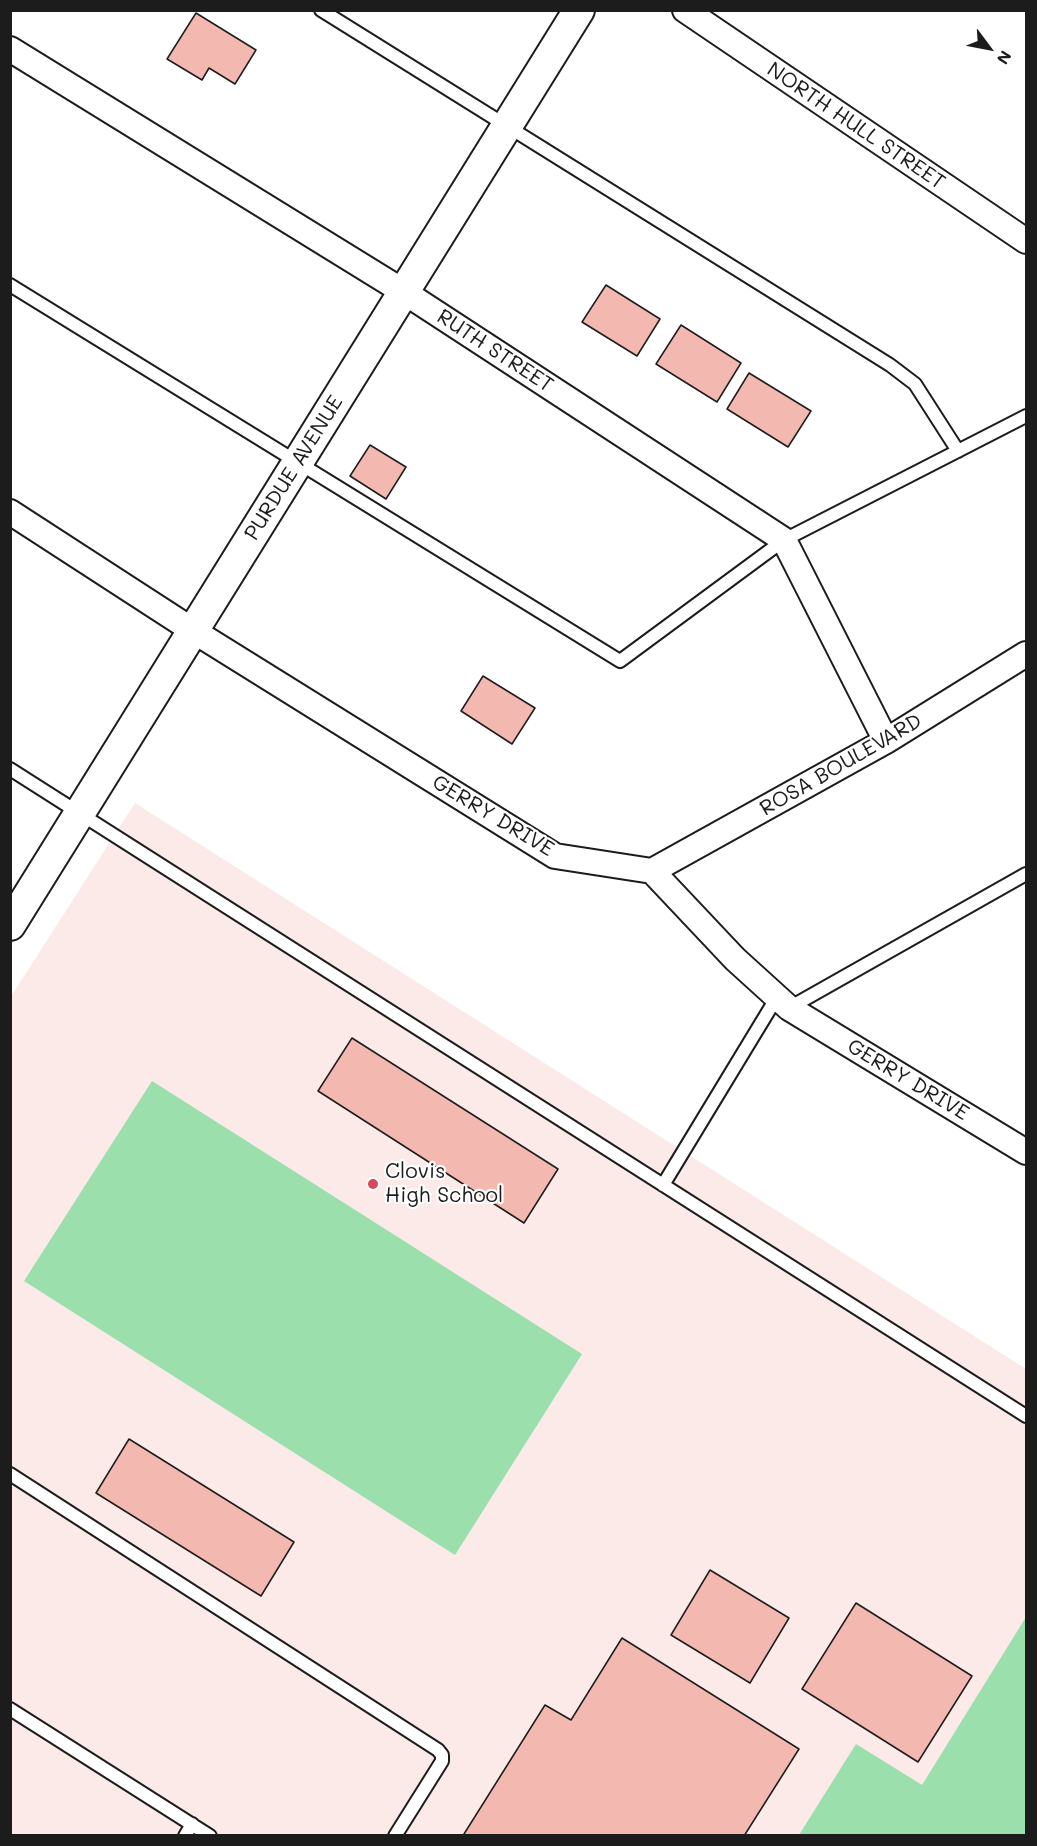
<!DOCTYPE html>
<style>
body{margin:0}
#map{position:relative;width:1037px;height:1846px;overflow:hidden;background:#fff;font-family:Mali,sans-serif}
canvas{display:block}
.frame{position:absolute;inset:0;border:12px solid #1c1c1c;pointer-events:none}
.north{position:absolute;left:959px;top:18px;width:60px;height:60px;-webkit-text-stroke:4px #fff;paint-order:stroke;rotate:122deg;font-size:16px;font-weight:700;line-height:24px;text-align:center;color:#1c1c1c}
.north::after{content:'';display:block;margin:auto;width:21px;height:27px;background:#1c1c1c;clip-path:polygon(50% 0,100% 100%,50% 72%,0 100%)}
</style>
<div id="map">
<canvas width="1037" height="1846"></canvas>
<div class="frame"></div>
<div class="north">N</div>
</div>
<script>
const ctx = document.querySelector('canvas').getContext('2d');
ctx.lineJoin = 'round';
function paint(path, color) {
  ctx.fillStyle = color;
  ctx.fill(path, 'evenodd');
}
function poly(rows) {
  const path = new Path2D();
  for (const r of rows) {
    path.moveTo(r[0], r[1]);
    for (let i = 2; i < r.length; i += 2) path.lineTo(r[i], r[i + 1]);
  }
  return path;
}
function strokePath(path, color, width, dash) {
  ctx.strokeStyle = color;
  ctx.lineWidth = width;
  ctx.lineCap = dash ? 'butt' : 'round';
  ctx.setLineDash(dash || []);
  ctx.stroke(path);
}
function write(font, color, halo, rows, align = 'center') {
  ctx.font = font + ' Mali,sans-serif';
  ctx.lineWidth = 4.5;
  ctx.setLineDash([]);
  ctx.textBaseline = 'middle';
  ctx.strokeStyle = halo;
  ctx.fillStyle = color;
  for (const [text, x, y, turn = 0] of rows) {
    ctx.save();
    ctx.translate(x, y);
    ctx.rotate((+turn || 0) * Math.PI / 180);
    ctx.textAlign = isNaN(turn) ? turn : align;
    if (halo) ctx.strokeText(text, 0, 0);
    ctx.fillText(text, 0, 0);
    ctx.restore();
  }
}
paint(poly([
 [135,803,1026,1369,1026,1835,11,1835,10,998]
]), '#fbeae7');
paint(poly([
 [152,1081,582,1354,455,1555,24,1281],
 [1026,1617,1026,1835,799,1835,856,1744,922,1785]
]), '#9adfac');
const building = poly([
 [196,13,256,50,235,84,209,68,202,80,167,59,196,13],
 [606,285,660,319,637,356,582,322,606,285],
 [681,325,741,363,717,402,656,364,681,325],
 [749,373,811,411,788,447,727,409,749,373],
 [370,445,406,467,386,499,350,476,370,445],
 [483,676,535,708,512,744,461,711,483,676],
 [352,1038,558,1169,524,1223,318,1091,352,1038],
 [129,1439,294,1542,261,1596,96,1493,129,1439],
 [710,1570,789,1618,750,1683,671,1635,710,1570],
 [856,1603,972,1676,918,1762,802,1689,856,1603],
 [622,1638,799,1749,744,1836,467,1836,464,1834,545,1705,571,1720,622,1638]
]);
paint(building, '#f3b8af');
strokePath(building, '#1c1c1c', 1.5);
const service = poly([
 [321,10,890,365,915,384,958,451],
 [10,285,620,661,784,540,1026,416],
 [10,769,1026,1416],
 [789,1008,1026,874],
 [663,1185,777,997],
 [10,1474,438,1750,442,1755,442,1761,395,1836],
 [10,1709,210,1836],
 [185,1836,192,1824]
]);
const minor = poly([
 [685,10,1026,241],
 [10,49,404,292,784,540,886,741],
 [10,512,192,630,555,856,652,871,735,959,789,1008,1026,1152],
 [652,871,886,741,1026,654]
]);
const tertiary = poly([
 [10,925,579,10]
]);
strokePath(service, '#1c1c1c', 16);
strokePath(minor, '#1c1c1c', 28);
strokePath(tertiary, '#1c1c1c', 34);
strokePath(service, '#fff', 12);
strokePath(minor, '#fff', 24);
strokePath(tertiary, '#fff', 30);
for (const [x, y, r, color] of [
 [373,1184,6,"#d1495b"]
]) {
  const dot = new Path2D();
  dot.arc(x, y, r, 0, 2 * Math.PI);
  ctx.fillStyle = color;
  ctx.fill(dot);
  strokePath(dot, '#fff', 2);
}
write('21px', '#1c1c1c', '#fff', [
 ["NORTH HULL STREET",856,126,34],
 ["RUTH STREET",495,351,33],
 ["PURDUE AVENUE",294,468,-58],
 ["ROSA BOULEVARD",841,765,-30],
 ["GERRY DRIVE",493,816,31],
 ["GERRY DRIVE",908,1080,31]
]);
write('21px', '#1c1c1c', '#fff', [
 ["Clovis",385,1172],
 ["High School",385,1196]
], 'left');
</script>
